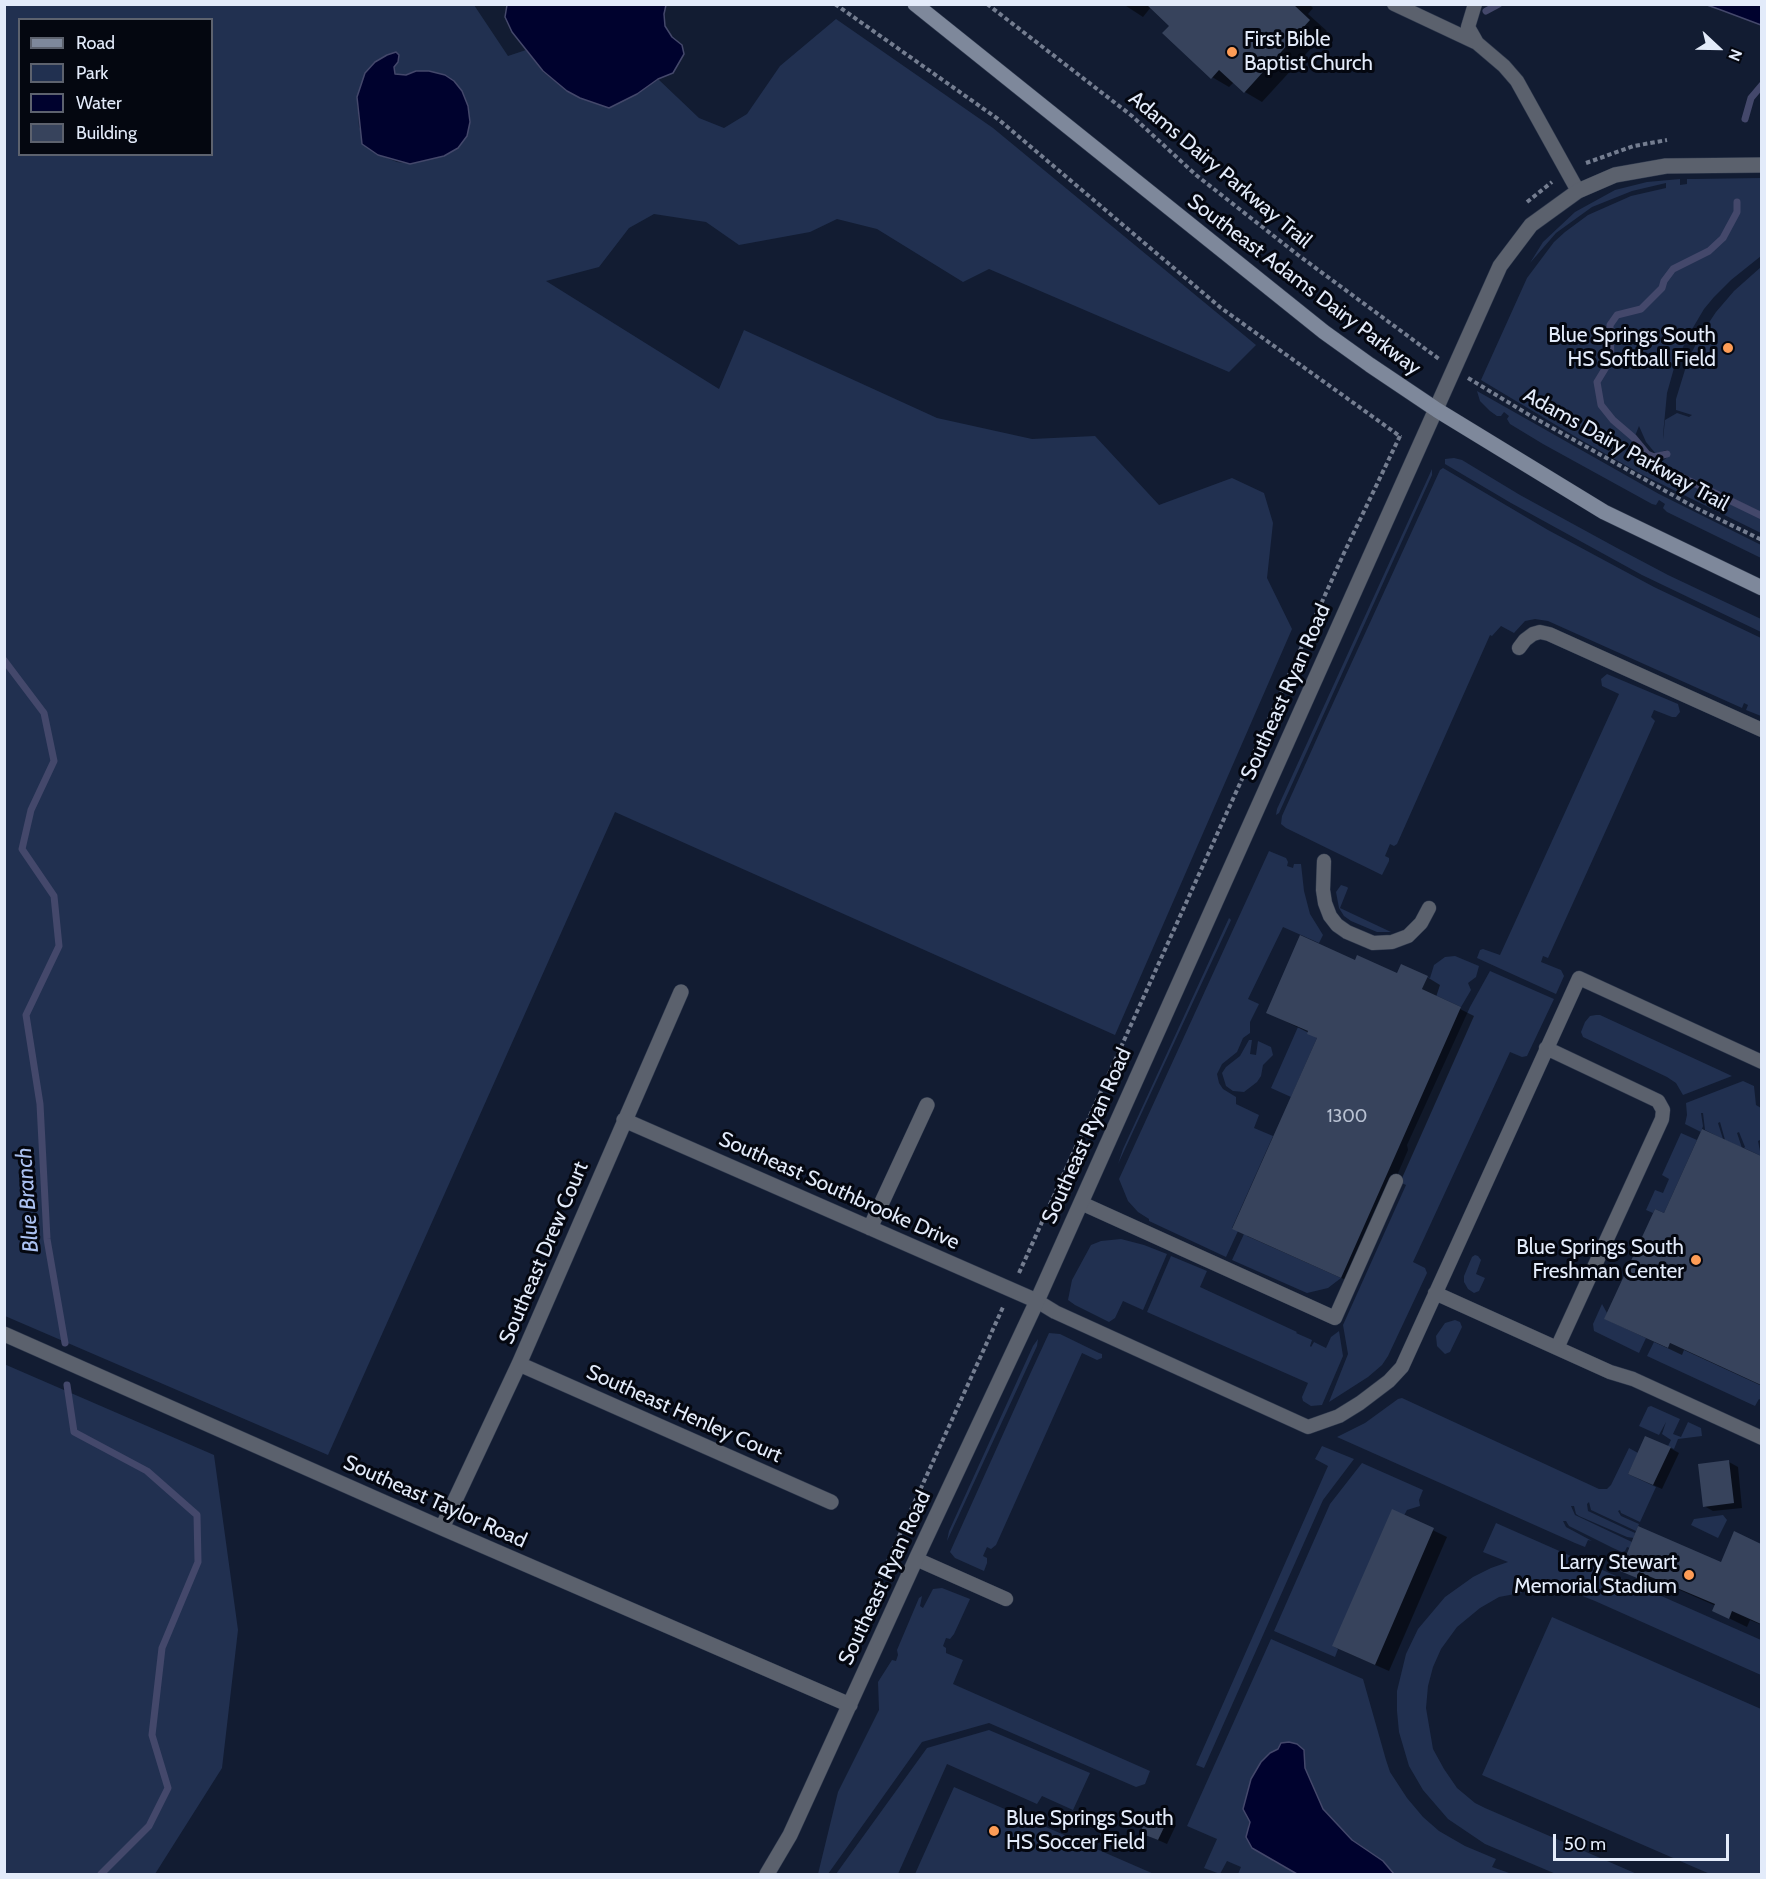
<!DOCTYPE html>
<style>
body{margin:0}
#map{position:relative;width:1766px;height:1879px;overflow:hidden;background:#121c32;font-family:Cabin,sans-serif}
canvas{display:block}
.frame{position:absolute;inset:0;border:6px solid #e3ebfa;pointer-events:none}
.legend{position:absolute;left:18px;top:18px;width:195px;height:138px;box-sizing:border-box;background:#040710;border:2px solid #5d626e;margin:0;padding:8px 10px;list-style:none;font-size:18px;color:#e3ebfa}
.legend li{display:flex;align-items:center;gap:12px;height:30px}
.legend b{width:30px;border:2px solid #5d626e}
.north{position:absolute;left:1688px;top:18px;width:60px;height:60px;-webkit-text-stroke:4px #040710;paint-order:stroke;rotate:112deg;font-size:16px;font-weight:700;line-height:24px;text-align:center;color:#e3ebfa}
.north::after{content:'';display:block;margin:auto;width:21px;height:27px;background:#e3ebfa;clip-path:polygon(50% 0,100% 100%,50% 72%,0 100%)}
.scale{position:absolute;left:1553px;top:1834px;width:176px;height:27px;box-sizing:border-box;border:3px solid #e3ebfa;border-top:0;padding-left:8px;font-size:18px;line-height:21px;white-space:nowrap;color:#e3ebfa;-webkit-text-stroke:4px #040710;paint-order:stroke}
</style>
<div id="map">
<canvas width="1766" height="1879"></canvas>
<div class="frame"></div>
<ul class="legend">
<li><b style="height:8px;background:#7e889b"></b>Road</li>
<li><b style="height:16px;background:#213050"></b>Park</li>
<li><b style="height:16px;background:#00022e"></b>Water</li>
<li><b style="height:16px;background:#37435c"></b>Building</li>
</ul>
<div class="north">N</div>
<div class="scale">50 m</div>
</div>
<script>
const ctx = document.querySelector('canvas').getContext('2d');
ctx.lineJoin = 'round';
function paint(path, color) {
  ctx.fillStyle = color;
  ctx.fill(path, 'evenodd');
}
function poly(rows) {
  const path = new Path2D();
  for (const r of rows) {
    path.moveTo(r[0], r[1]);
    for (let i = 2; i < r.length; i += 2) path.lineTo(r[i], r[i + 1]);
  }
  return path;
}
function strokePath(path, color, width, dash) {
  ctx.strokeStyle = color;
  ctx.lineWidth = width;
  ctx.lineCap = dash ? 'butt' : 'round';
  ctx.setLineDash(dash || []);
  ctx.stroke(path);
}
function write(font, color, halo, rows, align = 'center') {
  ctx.font = font + ' Cabin,sans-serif';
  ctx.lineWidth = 6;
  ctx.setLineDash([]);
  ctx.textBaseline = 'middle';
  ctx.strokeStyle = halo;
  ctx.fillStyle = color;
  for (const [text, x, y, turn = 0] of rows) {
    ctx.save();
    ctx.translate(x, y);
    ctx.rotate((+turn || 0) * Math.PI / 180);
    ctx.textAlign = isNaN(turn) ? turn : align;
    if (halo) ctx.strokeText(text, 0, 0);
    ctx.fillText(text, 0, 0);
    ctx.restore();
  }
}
paint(poly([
 [4,5,474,5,508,56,526,50,543,72,567,91,580,98,609,108,637,94,658,79,699,118,724,128,747,114,780,66,836,19,993,128,1256,345,1229,372,989,269,963,282,877,229,837,219,810,232,739,245,706,222,654,214,629,228,599,267,546,281,719,389,744,330,937,418,1032,439,1095,436,1159,505,1232,478,1264,493,1273,523,1267,578,1292,629,1115,1035,615,812,328,1455,5,1316],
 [20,20,212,20,212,154,20,154],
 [398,62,394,67,395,74,406,75,416,71,444,156,410,164,397,162,379,155,359,127,357,97],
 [1761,178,1761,256,1731,280,1714,297,1704,309,1691,331,1676,361,1667,393,1663,435,1663,439,1665,420,1677,413,1689,417,1692,415,1676,410,1676,399,1688,360,1700,336,1716,312,1734,291,1761,267,1761,512,1704,485,1661,462,1669,456,1669,452,1666,450,1656,454,1646,442,1639,426,1631,446,1665,472,1717,498,1761,518,1761,533,1641,474,1581,440,1481,380,1527,278,1554,242,1565,232,1588,215,1631,196,1666,188,1666,183,1632,191,1592,207,1556,233,1530,263,1543,242,1575,212,1615,190,1647,182,1680,179,1680,185,1687,184,1687,179,1694,179],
 [1477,391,1659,494,1761,545,1761,558,1667,512,1663,508,1665,504,1659,500,1656,505,1652,504,1543,444,1510,424,1507,419,1509,416,1504,412,1501,416,1497,416,1490,411,1480,401],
 [1454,458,1462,460,1520,495,1617,548,1668,575,1761,619,1761,632,1642,575,1511,503,1445,464,1445,459],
 [1443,468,1548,530,1654,587,1761,638,1761,716,1746,710,1748,705,1744,703,1742,708,1548,621,1535,619,1525,621,1514,633,1501,626,1492,636,1490,635,1397,844,1394,846,1390,844,1385,856,1389,858,1389,861,1382,875,1286,828,1281,824,1282,816,1323,725,1440,470],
 [1432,469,1432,475,1279,813,1276,815,1277,809],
 [1607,674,1678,704,1680,712,1676,717,1672,717,1654,710,1651,717,1655,721,1612,817,1548,958,1543,956,1541,962,1561,970,1564,976,1556,994,1477,958,1480,950,1483,949,1500,955,1619,694,1602,686,1601,679],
 [1269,851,1286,858,1288,862,1287,866,1293,868,1294,864,1301,864,1304,891,1310,914,1323,935,1319,943,1283,927,1248,999,1259,1004,1250,1022,1250,1033,1243,1038,1237,1052,1222,1064,1217,1074,1219,1083,1223,1089,1236,1097,1236,1104,1259,1115,1254,1128,1273,1136,1232,1228,1238,1231,1226,1257,1149,1221,1149,1219,1138,1212,1128,1201,1119,1179],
 [1341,885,1347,887,1348,888,1340,908,1391,932,1377,932,1351,921,1344,916,1339,908,1336,892],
 [1229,918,1231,920,1118,1164,1123,1149],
 [1455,956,1479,966,1476,977,1468,983,1471,990,1461,1007,1422,989,1427,977,1430,978,1434,965,1445,957],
 [1490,971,1554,999,1527,1056,1522,1057,1510,1052,1413,1262,1425,1268,1427,1273,1388,1356,1382,1365,1368,1377,1329,1402,1348,1354,1343,1325,1406,1185,1395,1180,1408,1150,1407,1145,1470,1007],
 [1596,1015,1600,1015,1732,1076,1683,1095,1676,1083,1667,1077,1583,1037,1581,1032,1585,1022,1590,1016],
 [1298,1027,1308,1031,1317,1038,1291,1097,1271,1088],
 [1249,1040,1252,1040,1250,1054,1256,1055,1258,1041,1271,1047,1273,1055,1263,1065,1261,1076,1257,1082,1244,1092,1233,1091,1226,1086,1222,1073,1226,1067,1240,1056],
 [1743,1081,1754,1086,1756,1105,1761,1108,1761,1145,1760,1140,1758,1141,1761,1156,1744,1148,1745,1147,1739,1132,1737,1133,1742,1148,1725,1140,1720,1122,1718,1123,1723,1139,1705,1130,1703,1113,1701,1113,1703,1126,1701,1132,1685,1124,1687,1115,1686,1103],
 [1681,1133,1697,1140,1664,1213,1655,1209,1653,1213,1646,1210,1655,1190,1663,1193,1669,1179,1662,1175],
 [1244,1234,1341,1278,1328,1288,1307,1293,1232,1260],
 [1121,1239,1144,1245,1167,1254,1143,1310,1123,1301,1115,1318,1109,1322,1075,1305,1068,1300,1072,1280,1091,1245,1101,1241],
 [1475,1255,1478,1256,1481,1260,1476,1274,1485,1278,1479,1291,1474,1293,1468,1289,1464,1282,1464,1276,1472,1257],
 [1171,1256,1207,1271,1200,1287,1297,1332,1296,1333,1312,1340,1310,1346,1311,1347,1314,1342,1326,1348,1331,1337,1339,1331,1343,1356,1322,1405,1311,1406,1303,1401,1302,1397,1308,1383,1147,1312],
 [1602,1304,1607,1313,1605,1319,1646,1338,1639,1353,1594,1331,1593,1324],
 [1455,1320,1460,1322,1462,1327,1450,1352,1445,1354,1437,1346,1436,1336,1445,1323],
 [1049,1333,1060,1334,1099,1353,1102,1354,1102,1358,1097,1360,1082,1353,996,1545,991,1549,987,1547,983,1556,987,1558,987,1563,984,1571,955,1558,950,1552,1031,1372],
 [1038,1339,1037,1346,947,1541,949,1531,1033,1346],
 [1654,1342,1668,1348,1670,1343,1761,1385,1761,1400,1759,1399,1755,1406,1647,1356],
 [4,1364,214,1455,238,1630,222,1768,155,1874,5,1874],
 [1402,1398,1599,1489,1607,1489,1611,1485,1629,1448,1638,1453,1628,1474,1656,1487,1640,1522,1621,1513,1620,1510,1618,1511,1621,1516,1639,1524,1636,1531,1591,1510,1589,1502,1587,1504,1588,1511,1635,1533,1634,1538,1627,1537,1579,1516,1576,1514,1574,1506,1571,1506,1575,1515,1632,1542,1630,1548,1627,1547,1625,1551,1622,1552,1613,1548,1569,1526,1566,1521,1563,1521,1566,1527,1592,1541,1588,1540,1585,1547,1575,1543,1337,1437,1365,1423,1398,1399],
 [1651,1406,1680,1419,1673,1434,1681,1437,1688,1422,1701,1428,1702,1436,1678,1439,1674,1449,1668,1446,1671,1440,1662,1434,1666,1422,1659,1435,1639,1426,1648,1407],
 [1322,1446,1354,1459,1323,1500,1204,1768,1196,1765,1328,1466,1315,1459],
 [1362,1463,1423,1490,1419,1500,1420,1506,1407,1510,1333,1646,1338,1649,1335,1657,1274,1631,1330,1504],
 [1723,1515,1727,1520,1718,1538,1691,1525,1694,1519],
 [1496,1523,1761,1640,1761,1675,1595,1601,1575,1593,1536,1590,1499,1597,1480,1608,1457,1627,1441,1649,1433,1667,1428,1686,1426,1708,1433,1749,1444,1769,1457,1788,1475,1803,1485,1808,1637,1874,1556,1874,1485,1844,1448,1819,1423,1790,1409,1766,1399,1732,1397,1711,1397,1691,1406,1654,1418,1629,1445,1597,1473,1577,1491,1568,1508,1562,1483,1552],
 [942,1588,970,1599,954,1634,950,1639,946,1638,943,1646,946,1648,946,1653,963,1660,953,1684,1150,1771,1145,1784,1136,1787,989,1723,922,1742,828,1874,818,1874,838,1792,879,1710,878,1682,892,1660,896,1661,898,1655,897,1650,919,1598,922,1596,920,1606,923,1608,933,1589],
 [1552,1617,1761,1709,1761,1874,1710,1874,1482,1775],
 [1271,1639,1363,1679,1386,1760,1390,1772,1407,1798,1423,1817,1439,1831,1465,1846,1496,1859,1492,1867,1512,1874,1394,1874,1383,1861,1352,1840,1323,1809,1305,1768,1304,1750,1278,1749,1270,1753,1248,1826,1273,1861,1297,1874,1238,1874,1241,1867,1227,1861,1220,1874,1204,1868,1217,1839,1187,1826],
 [989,1730,1090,1773,1073,1810,1042,1796,1037,1804,947,1764,898,1874,836,1874,927,1748],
 [954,1787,1154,1874,915,1874]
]), '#213050');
const water = poly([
 [507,5,666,5,664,14,665,26,672,37,682,45,684,54,673,73,658,79,637,94,609,108,580,98,567,91,543,71,512,32,505,17,507,5],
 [1707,5,1761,5,1761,25,1721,10,1707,5],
 [396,52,399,55,398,62,394,67,395,74,406,75,416,71,429,71,445,75,454,81,462,91,468,106,470,122,467,136,458,148,444,156,410,164,378,155,362,144,357,97,365,73,375,62,387,55,396,52],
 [1289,1742,1297,1744,1304,1750,1305,1768,1323,1809,1352,1840,1383,1861,1394,1874,1297,1874,1252,1848,1246,1837,1250,1822,1243,1809,1251,1779,1261,1762,1270,1753,1278,1749,1281,1743,1289,1742]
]);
paint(water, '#00022e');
strokePath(water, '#44486b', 1.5);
paint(poly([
 [1123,4,1309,4,1313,8,1308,14,1327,31,1262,102,1245,92,1234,82,1229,87,1212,77,1171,26,1151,7,1143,17],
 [1356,962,1398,975,1427,977,1440,985,1436,997,1474,1016,1355,1284,1247,1236,1319,1038,1267,1012],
 [1703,1131,1762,1158,1762,1386,1684,1350,1682,1355,1606,1319,1665,1215],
 [1670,1448,1679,1453,1662,1489,1638,1478],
 [1729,1462,1738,1467,1742,1508,1713,1511,1704,1506],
 [1393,1511,1447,1537,1389,1671,1348,1653,1334,1646],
 [1735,1533,1762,1546,1762,1625,1750,1620,1747,1627,1714,1611,1716,1606,1657,1580,1654,1586,1622,1570,1722,1564],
 [1151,1813,1176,1825,1167,1844,1151,1837]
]), '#0007');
strokePath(poly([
 [1486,11,1499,4],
 [1745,119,1751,98,1762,85],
 [1737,202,1737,212,1723,238,1709,251,1673,269,1664,281,1662,288,1641,309,1617,315,1610,325,1611,359,1597,382,1601,405,1613,420,1634,438,1653,461,1669,471,1762,516],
 [1647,454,1654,457,1667,454],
 [4,660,44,713,54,761,31,810,22,849,54,896,59,946,26,1015,40,1104,47,1239,65,1343],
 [67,1385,74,1432,147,1471,197,1515,198,1562,162,1648,152,1735,168,1788,149,1826,101,1874]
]), '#44486b', 7);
paint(poly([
 [1146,4,1293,4,1310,20,1244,93,1219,70,1211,79,1162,33,1169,26],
 [1300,935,1355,960,1357,955,1397,973,1401,964,1428,976,1422,989,1461,1007,1341,1278,1232,1229,1317,1038,1307,1034,1308,1031,1266,1013],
 [1702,1129,1761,1156,1761,1385,1670,1343,1668,1348,1604,1319,1655,1209,1664,1213],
 [1645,1436,1671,1447,1653,1485,1628,1474],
 [1729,1460,1734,1503,1703,1507,1698,1464],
 [1392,1509,1434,1528,1375,1665,1332,1646],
 [1638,1526,1721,1562,1734,1531,1761,1544,1761,1624,1732,1611,1729,1619,1712,1611,1715,1604,1639,1572,1637,1578,1620,1571],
 [1150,1811,1168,1819,1158,1840,1140,1833]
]), '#37435c');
const lane = poly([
 [1394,4,1477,43],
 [1475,4,1468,27,1477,43,1504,66,1517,81,1578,191],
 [1519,648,1525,640,1533,634,1540,632,1549,634,1762,730],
 [1324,861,1323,890,1325,903,1330,916,1337,925,1347,932,1373,943,1392,942,1408,936,1421,923,1429,908],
 [1546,1048,1658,1101,1663,1110,1662,1119,1557,1348],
 [1081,1203,1335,1318,1396,1181],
 [1435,1293,1610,1372,1633,1379,1762,1438],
 [1037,1301,1055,1312,1308,1427,1339,1416,1360,1403,1389,1381,1402,1367,1579,978,1762,1062],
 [916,1559,1006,1599]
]);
const street = poly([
 [624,1120,1037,1301],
 [870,1228,927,1105],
 [4,1334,442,1528,850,1705],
 [519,1364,831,1502],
 [442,1528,519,1364,681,992],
 [767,1874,790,1835,916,1559,1037,1301,1500,266,1531,225,1578,191,1615,175,1666,166,1762,165]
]);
const secondary = poly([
 [915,4,1324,332,1370,365,1437,410,1604,512,1762,588]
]);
strokePath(lane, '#2f394e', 15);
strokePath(street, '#2f394e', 16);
strokePath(secondary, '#2f394e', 16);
strokePath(poly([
 [835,4,998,119,1221,308,1401,437],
 [987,4,1132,116,1196,175,1298,255,1439,359],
 [1586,163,1634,146,1667,140],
 [1527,202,1552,182],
 [1468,378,1531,416,1696,508,1762,540],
 [1019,1273,1344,553,1400,436],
 [877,1585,1004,1305]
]), '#747d90', 4, [4.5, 3]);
strokePath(lane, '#5b616d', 14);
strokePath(street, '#5b616d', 15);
strokePath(secondary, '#7e889b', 15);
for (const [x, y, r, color] of [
 [1232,52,6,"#fd9c56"],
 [1728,348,6,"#fd9c56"],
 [1696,1260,6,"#fd9c56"],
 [1689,1575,6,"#fd9c56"],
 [994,1831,6,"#fd9c56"]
]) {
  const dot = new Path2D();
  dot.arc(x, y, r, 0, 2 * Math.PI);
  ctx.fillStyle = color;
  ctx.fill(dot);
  strokePath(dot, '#040710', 2);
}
write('18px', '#b8c1d2', null, [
 ["1300",1347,1117]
]);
write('21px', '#e3ebfa', '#040710', [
 ["First Bible",1244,40,"left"],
 ["Baptist Church",1244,64,"left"],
 ["Blue Springs South",1716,336],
 ["HS Softball Field",1716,360],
 ["Blue Springs South",1684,1248],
 ["Freshman Center",1684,1272],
 ["Larry Stewart",1677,1563],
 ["Memorial Stadium",1677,1587],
 ["Blue Springs South",1006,1819,"left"],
 ["HS Soccer Field",1006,1843,"left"]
], 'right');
write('21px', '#e3ebfa', '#040710', [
 ["Adams Dairy Parkway Trail",1220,170,40],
 ["Southeast Adams Dairy Parkway",1304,285,37],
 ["Adams Dairy Parkway Trail",1626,450,29],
 ["Southeast Ryan Road",1286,692,-66],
 ["Southeast Ryan Road",1087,1136,-66],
 ["Southeast Southbrooke Drive",839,1191,24],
 ["Southeast Drew Court",544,1253,-67],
 ["Southeast Henley Court",684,1414,24],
 ["Southeast Taylor Road",435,1502,24],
 ["Southeast Ryan Road",885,1578,-65]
]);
write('italic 22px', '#abc1f1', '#040710', [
 ["Blue Branch",28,1200,-94]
]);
</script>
